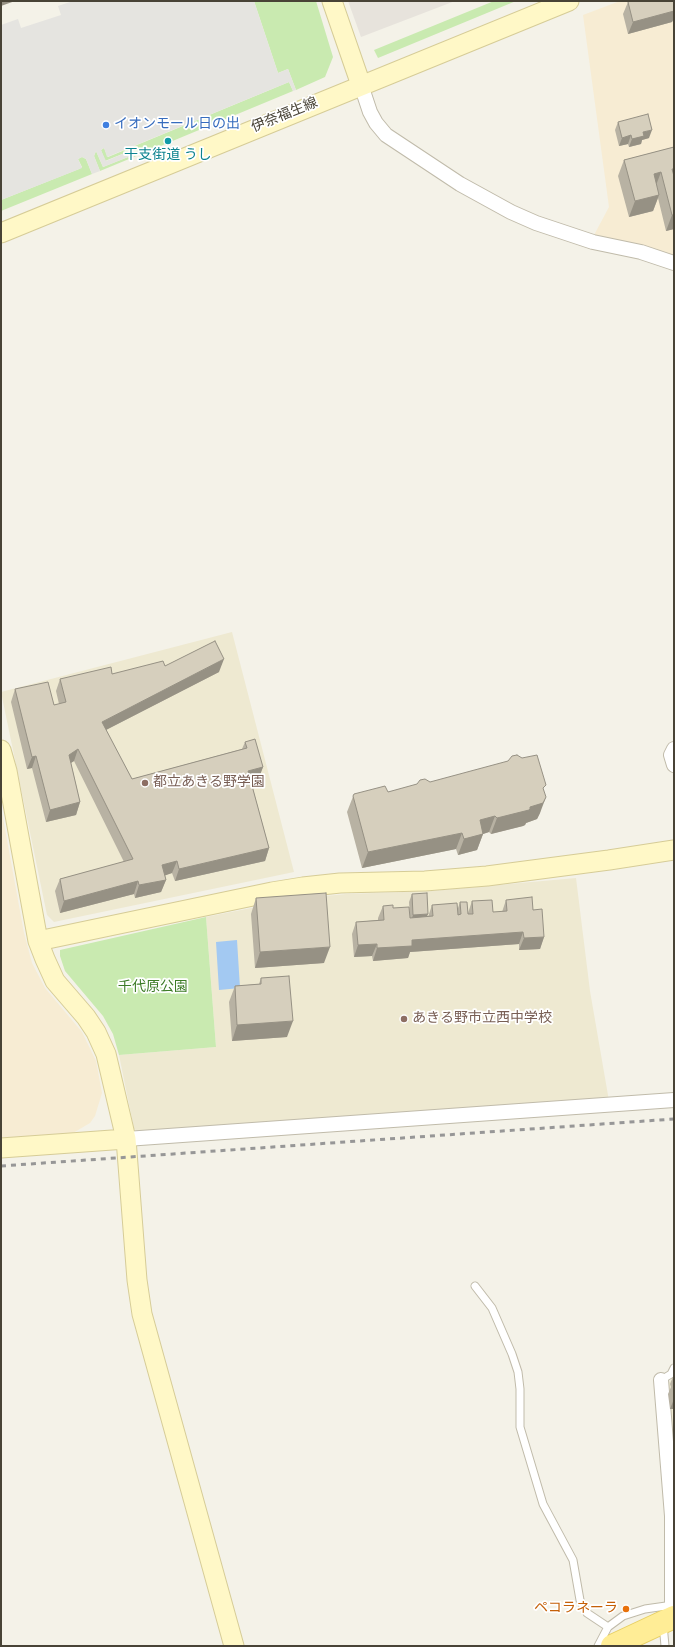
<!DOCTYPE html>
<meta charset="utf-8">
<style>
body{margin:0}
#map{position:relative;width:675px;height:1647px;overflow:hidden;background:#f4f2e8;font-family:Overpass,sans-serif}
canvas{display:block}
.frame{position:absolute;inset:0;border:2px solid #484336;pointer-events:none}
</style>
<div id="map">
<canvas width="675" height="1647"></canvas>
<div class="frame"></div>
</div>
<script>
const ctx = document.querySelector('canvas').getContext('2d');
ctx.lineJoin = 'round';
function paint(path, color) {
  ctx.fillStyle = color;
  ctx.fill(path, 'evenodd');
}
function poly(rows) {
  const path = new Path2D();
  for (const r of rows) {
    path.moveTo(r[0], r[1]);
    for (let i = 2; i < r.length; i += 2) path.lineTo(r[i], r[i + 1]);
  }
  return path;
}
function strokePath(path, color, width, dash) {
  ctx.strokeStyle = color;
  ctx.lineWidth = width;
  ctx.lineCap = dash ? 'butt' : 'round';
  ctx.setLineDash(dash || []);
  ctx.stroke(path);
}
function write(font, color, halo, rows, align = 'center') {
  ctx.font = font + ' Overpass,"Noto Sans JP",sans-serif';
  ctx.lineWidth = 3.5;
  ctx.setLineDash([]);
  ctx.textBaseline = 'middle';
  ctx.strokeStyle = halo;
  ctx.fillStyle = color;
  for (const [text, x, y, turn = 0] of rows) {
    ctx.save();
    ctx.translate(x, y);
    ctx.rotate((+turn || 0) * Math.PI / 180);
    ctx.textAlign = isNaN(turn) ? turn : align;
    if (halo) ctx.strokeText(text, 0, 0);
    ctx.fillText(text, 0, 0);
    ctx.restore();
  }
}
paint(poly([
 [620,1,674,1,674,257,593,237,609,207,583,15],
 [1,807,24,933,32,963,45,988,82,1032,96,1061,102,1093,95,1116,90,1123,73,1133,1,1139]
]), '#f7ecd3');
paint(poly([
 [348,1,455,1,361,37]
]), '#e7e3dc');
paint(poly([
 [232,632,294,872,54,922,47,915,1,692],
 [576,878,590,991,609,1101,141,1133,134,1129,119,1055,216,1047,206,917,291,900,325,896,346,894,431,891],
 [672,1378,674,1378,674,1431,672,1431,669,1408,668,1384]
]), '#eee9d1');
paint(poly([
 [254,1,316,1,333,57,325,77,296,90,288,69,278,73],
 [494,1,516,1,378,58,374,50],
 [289,82,293,91,134,157,132,150,105,161,101,150,104,148,108,157],
 [96,151,103,167,128,157,129,159,100,171,94,156],
 [82,157,86,159,92,174,1,211,1,200,79,169,82,167,78,159],
 [206,917,216,1047,119,1055,113,1034,103,1016,65,971,60,956,60,950]
]), '#c9eab0');
paint(poly([
 [73,1,254,1,278,73,288,69,296,90,293,91,289,82,107,157,104,148,101,150,106,161,132,150,134,157,129,159,128,157,103,167,96,151,94,156,100,171,92,174,86,159,82,157,78,159,82,168,1,200,1,25,18,19,21,28,61,15,58,6]
]), '#e5e4e0');
paint(poly([
 [237,940,240,988,219,990,216,942]
]), '#a3c9f2');
const lane = poly([
 [475,1286,492,1308,512,1354,518,1372,520,1389,520,1427,543,1504,573,1560,580,1600,587,1613,608,1627],
 [661,1380,671,1374,674,1368],
 [663,1624,665,1646],
 [598,1646,608,1627,623,1616,645,1609,673,1605]
]);
const street = poly([
 [361,85,370,112,376,123,386,135,460,184,511,212,536,223,593,242,641,252,674,263],
 [674,749,671,755,674,765],
 [126,1139,674,1100],
 [661,1380,672,1516,672,1618]
]);
const secondary = poly([
 [332,1,361,85],
 [1,233,569,1],
 [1,750,7,771,38,941,45,959,55,981,86,1017,96,1032,106,1054,126,1139,137,1280,142,1314,234,1646],
 [38,941,272,892,303,887,340,883,425,881,487,876,609,860,674,850],
 [1,1148,126,1139]
]);
const primary = poly([
 [612,1646,674,1617]
]);
strokePath(lane, '#c0bbaa', 9);
strokePath(street, '#c0bbaa', 16);
strokePath(secondary, '#d6cc97', 21);
strokePath(primary, '#e7cf63', 24);
strokePath(lane, '#fff', 7);
strokePath(street, '#fff', 14);
strokePath(secondary, '#fff8c7', 19);
strokePath(primary, '#ffed96', 22);
strokePath(poly([
 [1,1166,674,1119]
]), '#979797', 3, [5, 5]);
paint(poly([
 [674,1,674,18,672,22,628,34,623,14,628,2],
 [618,122,649,138,642,140,641,144,629,147,628,144,619,146,615,130],
 [674,147,674,229,666,231,658,198,653,211,629,217,618,176,624,160],
 [165,666,219,672,106,730,132,779,242,749,245,742,263,767,258,780,251,782,269,848,265,861,175,881,172,873,165,875,166,880,161,892,135,898,134,894,60,913,55,891,60,879,124,862,74,761,71,763,80,802,76,815,46,822,32,768,27,769,11,702,15,689,54,705,59,704,56,691,60,679,112,674],
 [430,782,544,790,540,813,537,819,526,823,525,825,523,826,491,834,489,832,483,834,477,850,458,855,456,849,362,868,347,812,354,794,388,792],
 [412,894,427,917,428,917,432,905,458,908,460,902,468,913,472,901,493,912,502,912,506,900,533,910,544,937,540,949,519,950,519,944,410,952,408,958,373,961,372,956,354,957,352,934,356,922,378,920,378,918,383,906,393,908,410,918,409,902],
 [256,898,324,963,255,968,251,914],
 [261,978,287,1037,232,1041,229,1002,235,986,259,984],
 [674,1374,674,1412,674,1409,670,1409,668,1394,671,1387,670,1384],
 [674,1419,674,1430,673,1422]
]), '#b8b2a3');
paint(poly([
 [1,1,15,1,1,6],
 [674,11,674,18,672,22,628,34,633,22],
 [652,130,649,138,642,140,641,144,629,147,632,139,643,132],
 [631,135,628,144,619,146,622,138],
 [661,172,655,188,654,174],
 [659,195,653,211,629,217,635,201],
 [672,215,674,215,674,229,666,231],
 [224,659,219,672,98,734,102,722],
 [78,749,74,761,64,767,69,755],
 [36,756,32,768,27,769,32,757],
 [263,767,258,780,243,784,248,771],
 [546,797,540,813,537,819,526,823,525,825,523,826,491,834,497,818,530,807],
 [80,802,76,815,46,822,50,810],
 [495,816,489,832,483,834,477,850,458,855,464,839,480,820],
 [462,833,456,849,362,868,368,852],
 [269,848,265,861,175,881,179,869],
 [177,861,172,873,158,878,162,865],
 [166,880,161,892,135,898,139,885],
 [138,881,134,894,60,913,64,901],
 [428,914,425,922,410,924,413,915],
 [523,932,519,944,410,952,408,958,373,961,377,948,412,940],
 [544,937,540,949,519,950,524,938],
 [377,944,372,956,354,957,358,945],
 [330,947,324,963,255,968,260,952],
 [293,1021,287,1037,232,1041,237,1025],
 [674,1399,674,1409,670,1409]
]), '#969184');
const building = poly([
 [630,1,674,1,674,11,633,22,628,2,630,1],
 [648,114,652,130,643,132,644,136,632,139,631,135,622,138,618,122,648,114],
 [674,147,674,169,672,169,674,176,674,215,672,215,661,172,654,174,659,195,635,201,624,160,674,147],
 [215,641,224,659,102,722,132,779,247,748,245,742,255,739,263,767,248,771,269,848,179,869,177,861,162,865,166,880,139,885,138,881,64,901,60,879,133,859,78,749,69,755,80,802,50,810,36,756,32,757,15,689,48,682,54,705,66,702,60,679,111,667,112,674,163,661,165,666,215,641],
 [517,755,522,758,537,755,546,785,543,788,546,797,543,803,530,807,530,809,529,810,497,818,495,816,480,820,483,834,464,839,462,833,368,852,353,796,354,794,385,786,388,792,417,784,420,780,425,779,430,782,508,761,512,756,517,755],
 [326,893,330,947,260,952,256,898,326,893],
 [427,893,428,914,413,915,412,894,427,893],
 [532,897,533,910,542,909,544,937,524,938,523,932,412,940,412,946,377,948,377,944,358,945,356,922,384,920,383,906,393,905,393,908,409,907,410,918,433,916,432,905,457,903,458,915,461,914,460,902,467,902,468,914,473,914,472,901,492,900,493,912,507,911,506,900,532,897],
 [289,976,293,1021,237,1025,235,986,261,984,261,978,289,976]
]);
paint(building, '#d6cfbd');
strokePath(building, '#969184', 1);
for (const [x, y, r, color] of [
 [106,125,4,"#3f7fe0"],
 [168,141,4,"#0f9aa8"],
 [145,783,4,"#8d6e63"],
 [404,1019,4,"#8d6e63"],
 [626,1609,4,"#e8710a"]
]) {
  const dot = new Path2D();
  dot.arc(x, y, r, 0, 2 * Math.PI);
  ctx.fillStyle = color;
  ctx.fill(dot);
  strokePath(dot, '#fff', 1.5);
}
write('14px', '#484336', '#fff', [
 ["伊奈福生線",285,116,-22]
]);
write('14px', '#366cbe', '#fff', [
 ["イオンモール日の出",114,125]
], 'left');
write('14px', '#0d838f', '#fff', [
 ["干支街道 うし",168,156]
]);
write('14px', '#785e54', '#fff', [
 ["都立あきる野学園",153,783],
 ["あきる野市立西中学校",412,1019]
], 'left');
write('14px', '#3d7c27', '#fff', [
 ["千代原公園",153,988]
]);
write('14px', '#c56008', '#fff', [
 ["ペコラネーラ",618,1609]
], 'right');
</script>
